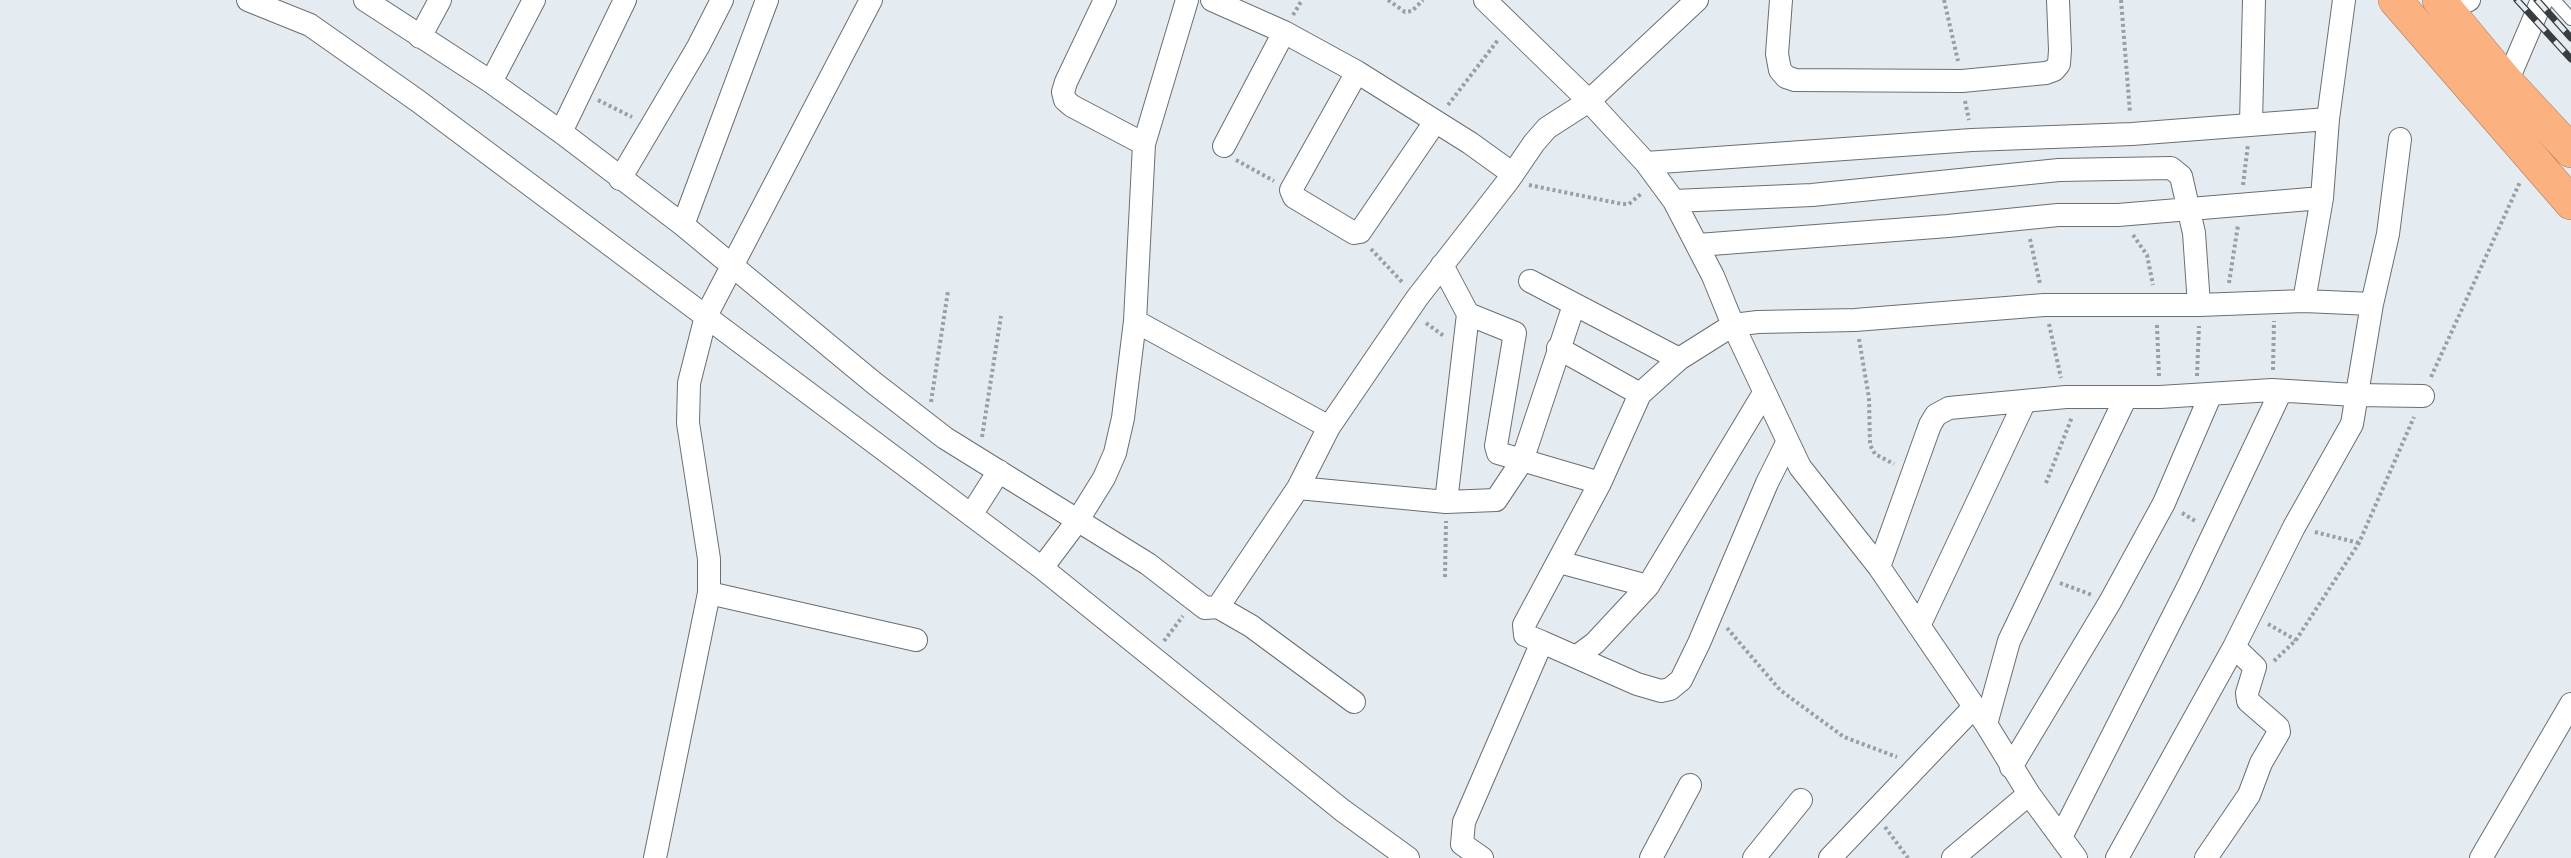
<!DOCTYPE html>
<style>
body{margin:0}
canvas{display:block;background:#e4ebf1}
</style>
<canvas width="2571" height="858"></canvas>
<script>
const ctx = document.querySelector('canvas').getContext('2d');
ctx.lineJoin = 'round';
function poly(rows) {
  const path = new Path2D();
  for (const r of rows) {
    path.moveTo(r[0], r[1]);
    for (let i = 2; i < r.length; i += 2) path.lineTo(r[i], r[i + 1]);
  }
  return path;
}
function strokePath(path, color, width, dash) {
  ctx.strokeStyle = color;
  ctx.lineWidth = width;
  ctx.lineCap = dash ? 'butt' : 'round';
  ctx.setLineDash(dash || []);
  ctx.stroke(path);
}
const lane = poly([
 [2554,0,2571,19]
]);
const street = poly([
 [248,0,310,25,418,101,1042,568,1342,810,1408,858],
 [365,0,491,82,561,132,683,225,874,383,945,438,1148,564,1205,608,1218,607,1251,626,1354,702],
 [1105,0,1066,82,1063,92,1065,100,1072,106,1144,144],
 [1212,0,1284,32,1357,72,1470,143,1513,174],
 [1485,0,1589,101,1646,163,1674,201,1713,276,1733,325,1800,467,1879,567,1986,724,2029,794,2076,858],
 [1781,0,1777,54,1780,70,1786,77,1795,80,1962,81,2046,73,2054,70,2059,64,2060,50,2058,0],
 [2447,10,2469,0],
 [420,37,440,0],
 [1357,72,1291,190,1294,197,1354,233,1360,232,1435,122],
 [491,82,534,0],
 [2507,82,2542,0],
 [2251,123,2254,0],
 [561,132,625,0],
 [1224,146,1284,32],
 [1646,163,1972,140,2132,134,2328,119],
 [620,179,698,47,722,0],
 [1674,201,1812,195,2059,170,2171,168,2181,176,2194,233,2199,305],
 [683,225,767,0],
 [1698,245,1948,226,2058,215,2118,215,2322,198],
 [1442,265,1468,314,1446,502],
 [1530,281,1679,359],
 [2304,301,2322,198,2328,119,2344,0],
 [1468,314,1515,333,1496,446,1498,453,1600,483],
 [1135,321,1329,427],
 [1558,348,1640,394],
 [1298,488,1446,502,1496,500,1522,461,1574,305],
 [971,515,999,471],
 [1559,562,1648,586,1764,393],
 [1879,567,1930,425,1936,415,1949,408,2066,397,2160,397,2272,390,2355,395,2423,396],
 [1042,568,1078,520,1104,478,1115,453,1123,418,1135,321,1144,144,1187,0],
 [709,593,916,640],
 [1218,607,1298,488,1329,427,1417,298,1508,181,1534,143,1547,128,1589,101,1697,0],
 [1919,626,2025,401],
 [1542,642,1637,684,1661,691,1670,689,1681,680,1699,643,1767,483,1787,443],
 [1576,657,1595,643,1648,586],
 [1986,724,2009,641,2126,397],
 [2011,767,2110,602,2164,503,2211,394],
 [2061,837,2190,583,2281,391],
 [655,858,709,593,709,559,688,423,689,383,706,316,871,0],
 [1482,858,1462,844,1464,822,1542,642,1525,635,1524,625,1600,483,1640,394,1679,359,1733,325,1758,322,1855,320,2044,305,2199,305,2304,301,2372,304],
 [1651,858,1690,785],
 [1754,858,1801,800],
 [1830,858,1974,707],
 [1953,858,2029,794],
 [2117,858,2234,647,2294,527,2352,424,2372,304,2388,234,2400,139],
 [2206,858,2249,795,2261,763,2279,732,2278,727,2248,701,2247,693,2255,667,2234,647],
 [2481,858,2571,704]
]);
const highway = poly([
 [2395,0,2571,203],
 [2439,0,2507,82,2571,151]
]);
strokePath(lane, '#696f74', 14);
strokePath(street, '#696f74', 24);
strokePath(highway, '#ad7e5e', 34);
strokePath(poly([
 [1388,0,1405,12,1412,11,1423,0],
 [1944,0,1958,61],
 [2121,0,2130,113],
 [1293,15,1302,0],
 [598,100,632,117],
 [1965,101,1969,120],
 [1448,105,1498,40],
 [1236,160,1274,181],
 [1529,185,1622,204,1629,204,1642,193],
 [2243,185,2248,144],
 [2133,235,2147,255,2153,285],
 [2030,239,2040,284],
 [1371,249,1403,283],
 [2229,283,2238,225],
 [1426,323,1444,336],
 [2049,324,2061,378],
 [2157,325,2159,377],
 [1859,339,1869,398,1870,445,1875,454,1894,464],
 [2273,370,2274,321],
 [2197,376,2199,326],
 [2431,377,2520,182],
 [931,402,948,291],
 [982,437,1001,316],
 [2046,483,2072,417],
 [2182,513,2197,522],
 [2315,532,2359,543],
 [1445,577,1446,521],
 [2060,583,2092,595],
 [2268,624,2296,640],
 [1727,628,1780,690,1844,737,1897,757],
 [1164,641,1183,616],
 [2274,661,2296,640,2359,543,2414,417],
 [1885,827,1908,858]
]), '#9a9fa4', 4, [3, 3]);
strokePath(lane, '#fff', 12);
strokePath(street, '#fff', 22);
strokePath(highway, '#fbb180', 33);
const rail = poly([
 [2517,0,2571,59],
 [2537,0,2571,38]
]);
strokePath(rail, '#3a3d40', 7);
strokePath(rail, '#e4ebf1', 4.5, [14]);
</script>
